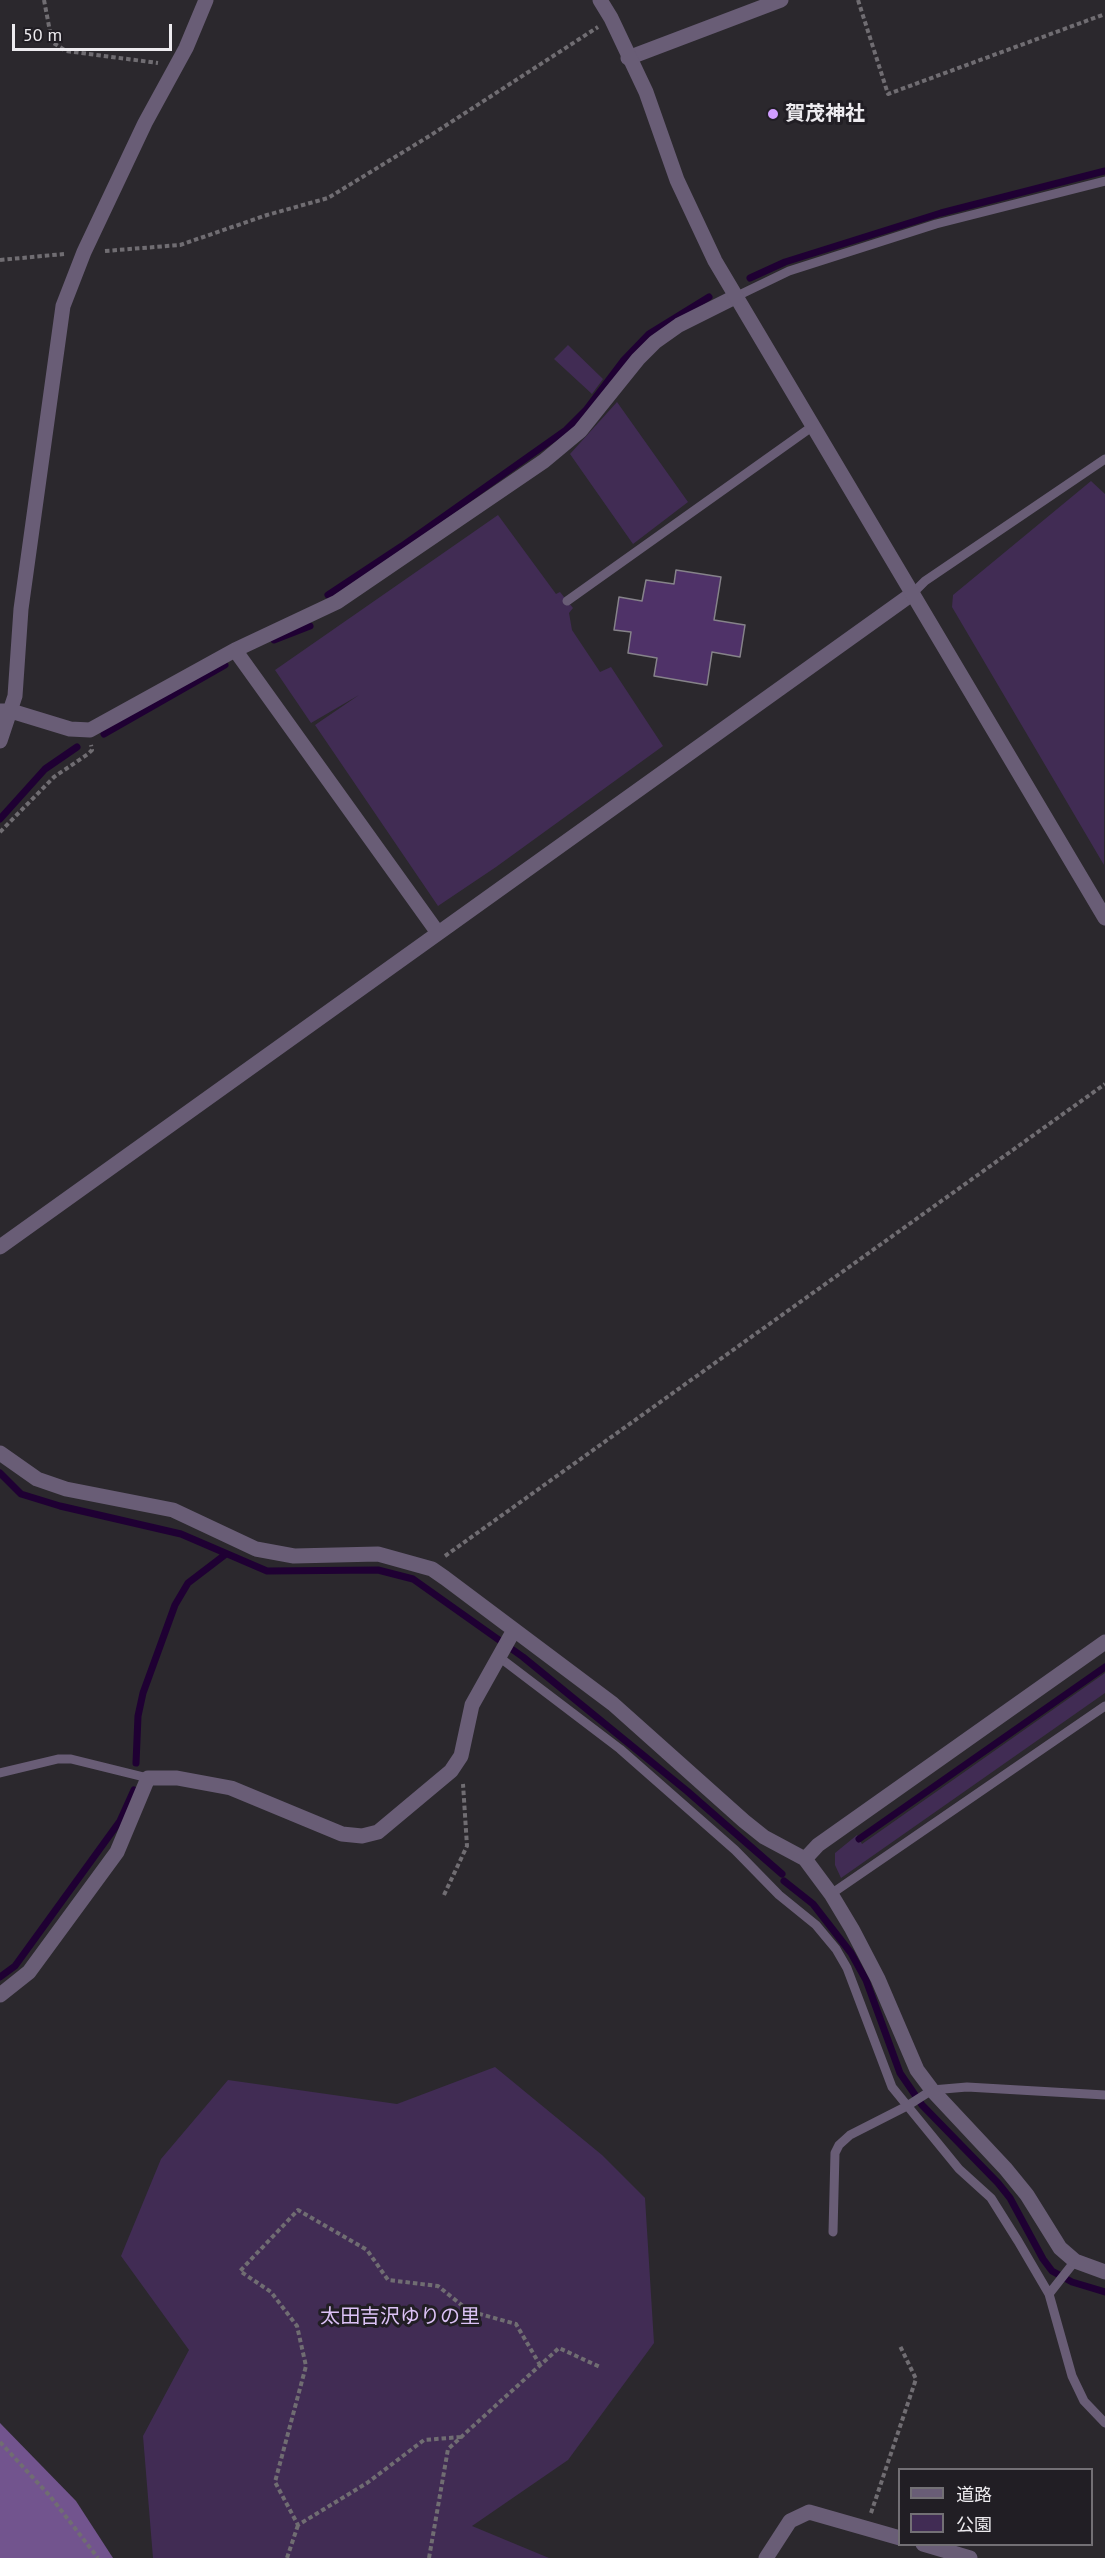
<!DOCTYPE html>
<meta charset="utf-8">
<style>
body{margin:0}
#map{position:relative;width:1105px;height:2558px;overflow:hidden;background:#2b282d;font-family:"PT Sans","Noto Sans JP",sans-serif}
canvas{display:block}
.legend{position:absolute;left:898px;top:2468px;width:195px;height:78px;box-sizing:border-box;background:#211e24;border:2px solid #737075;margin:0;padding:8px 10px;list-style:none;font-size:18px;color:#edebef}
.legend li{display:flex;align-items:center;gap:12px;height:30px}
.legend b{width:30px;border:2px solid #737075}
.scale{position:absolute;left:12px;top:24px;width:160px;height:27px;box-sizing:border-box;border:3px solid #edebef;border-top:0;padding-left:8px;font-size:18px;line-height:21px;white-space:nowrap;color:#edebef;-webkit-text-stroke:4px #211e24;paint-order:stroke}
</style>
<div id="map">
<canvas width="1105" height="2558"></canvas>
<ul class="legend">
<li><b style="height:8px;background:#695d76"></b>道路</li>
<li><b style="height:16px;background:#412c54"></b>公園</li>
</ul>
<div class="scale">50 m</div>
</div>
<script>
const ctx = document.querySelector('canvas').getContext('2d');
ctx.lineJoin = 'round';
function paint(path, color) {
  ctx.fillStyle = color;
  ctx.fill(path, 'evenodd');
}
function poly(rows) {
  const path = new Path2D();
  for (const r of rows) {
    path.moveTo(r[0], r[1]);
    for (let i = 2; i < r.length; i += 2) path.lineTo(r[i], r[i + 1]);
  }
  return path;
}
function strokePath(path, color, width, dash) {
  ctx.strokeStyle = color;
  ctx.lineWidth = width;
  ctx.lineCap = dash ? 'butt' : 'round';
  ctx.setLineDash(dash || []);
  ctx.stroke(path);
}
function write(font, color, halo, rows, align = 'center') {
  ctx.font = font + ' "PT Sans","Noto Sans JP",sans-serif';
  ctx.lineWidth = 6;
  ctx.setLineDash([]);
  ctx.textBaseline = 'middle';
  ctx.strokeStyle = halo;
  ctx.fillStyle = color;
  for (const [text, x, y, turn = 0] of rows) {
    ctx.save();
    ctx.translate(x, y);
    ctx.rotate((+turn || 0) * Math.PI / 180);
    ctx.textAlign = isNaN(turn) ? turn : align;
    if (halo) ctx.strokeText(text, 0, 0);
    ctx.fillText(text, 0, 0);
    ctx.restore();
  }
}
paint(poly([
 [568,345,603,379,592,394,554,359],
 [617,402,688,502,633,544,570,454],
 [1091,481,1105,494,1104,865,952,607,953,595],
 [498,515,556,594,560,592,573,608,569,613,572,630,600,672,611,667,663,746,496,867,438,906,315,725,359,695,311,723,275,670],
 [1105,1673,1105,1693,841,1878,835,1865,835,1853,857,1835,862,1844],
 [495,2067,602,2155,645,2198,654,2343,568,2460,472,2526,549,2558,153,2558,143,2436,189,2350,121,2256,161,2159,228,2080,397,2104]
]), '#412c54');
paint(poly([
 [0,2423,76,2501,113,2558,0,2558]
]), '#72548e');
strokePath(poly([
 [750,278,785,262,941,213,1105,171],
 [328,595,402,546,566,430,586,410,623,361,649,334,709,297],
 [274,640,310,626],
 [104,734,225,665],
 [0,819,45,769,77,747],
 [0,1473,21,1494,60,1506,181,1534,267,1571,378,1570,413,1579,523,1657,687,1791,782,1874],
 [136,1763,138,1716,143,1693,175,1605,188,1583,226,1554],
 [859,1839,1105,1667],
 [784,1881,813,1904,851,1953,866,1980,900,2073,922,2105,998,2183,1010,2198,1043,2259,1052,2271,1072,2282,1105,2292],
 [0,1977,15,1966,120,1821,134,1790]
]), '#1f0033', 7);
const building = poly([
 [676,570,721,577,714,620,745,625,740,657,712,652,707,685,654,676,657,658,628,653,631,632,614,630,619,597,642,601,646,580,674,584,676,570]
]);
paint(building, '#4f3268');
strokePath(building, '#86838a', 1.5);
strokePath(poly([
 [44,0,52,42,66,51,158,63],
 [858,0,888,94,1105,14],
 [105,251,180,245,267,215,328,198,431,135,598,27],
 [0,260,64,254],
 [0,832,54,777,88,754,92,750,91,745],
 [445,1556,1105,1084],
 [444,1895,467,1846,463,1784],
 [461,2437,424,2440,367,2483,298,2525,275,2482,306,2366,297,2326,271,2292,240,2271,298,2210,367,2250,388,2280,438,2286,469,2311,516,2324,540,2365],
 [0,2442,50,2496,98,2558],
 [871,2513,916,2379,900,2346],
 [287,2558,298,2525],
 [429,2558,448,2449,559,2348,600,2367]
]), '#706d72', 4, [4.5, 3]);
strokePath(poly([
 [735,297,789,271,936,224,1105,181],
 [912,594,925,581,1105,459],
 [567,601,813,426],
 [499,1657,620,1749,735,1850,779,1895,816,1925,836,1949,847,1968,892,2087,959,2169,991,2198,1018,2241,1049,2294,1072,2376,1084,2401,1105,2423],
 [0,1773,58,1759,71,1759,148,1778],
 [831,1894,1105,1706],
 [833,2232,835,2153,839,2145,850,2135,907,2106,932,2090,967,2087,1105,2095],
 [1049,2294,1075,2261]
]), '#695d76', 9);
strokePath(poly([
 [628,58,781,0],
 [235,650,438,933],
 [0,711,11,711,70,729,90,730,235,650,337,602,544,461,580,431,638,359,655,342,679,325,735,297],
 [0,741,15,696,21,609,63,306,84,252,145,123,186,48,206,0],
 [0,1247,912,594],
 [0,1453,37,1479,66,1489,173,1510,256,1549,294,1556,378,1554,432,1569,445,1578,613,1704,744,1821,764,1837,805,1859,831,1894,852,1929,878,1979,917,2070,932,2090,1005,2168,1027,2195,1060,2248,1075,2261,1105,2272],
 [805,1859,818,1845,1105,1642],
 [0,1995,29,1972,117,1852,148,1778,177,1778,231,1788,342,1834,362,1836,378,1832,451,1771,461,1756,472,1705,514,1630],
 [923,2544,970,2558],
 [766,2558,790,2521,809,2512,900,2538]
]), '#695d76', 15);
strokePath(poly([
 [600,0,611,18,646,92,677,180,715,261,1105,918]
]), '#695d76', 15);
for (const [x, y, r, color] of [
 [773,114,6,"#d09dff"]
]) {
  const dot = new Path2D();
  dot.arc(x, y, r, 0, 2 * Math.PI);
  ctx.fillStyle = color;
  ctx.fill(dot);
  strokePath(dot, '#211e24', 2);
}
write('bold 20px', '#edebef', '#211e24', [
 ["賀茂神社",785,114]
], 'left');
write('20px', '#dcc2f6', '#211e24', [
 ["太田吉沢ゆりの里",400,2317]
]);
</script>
